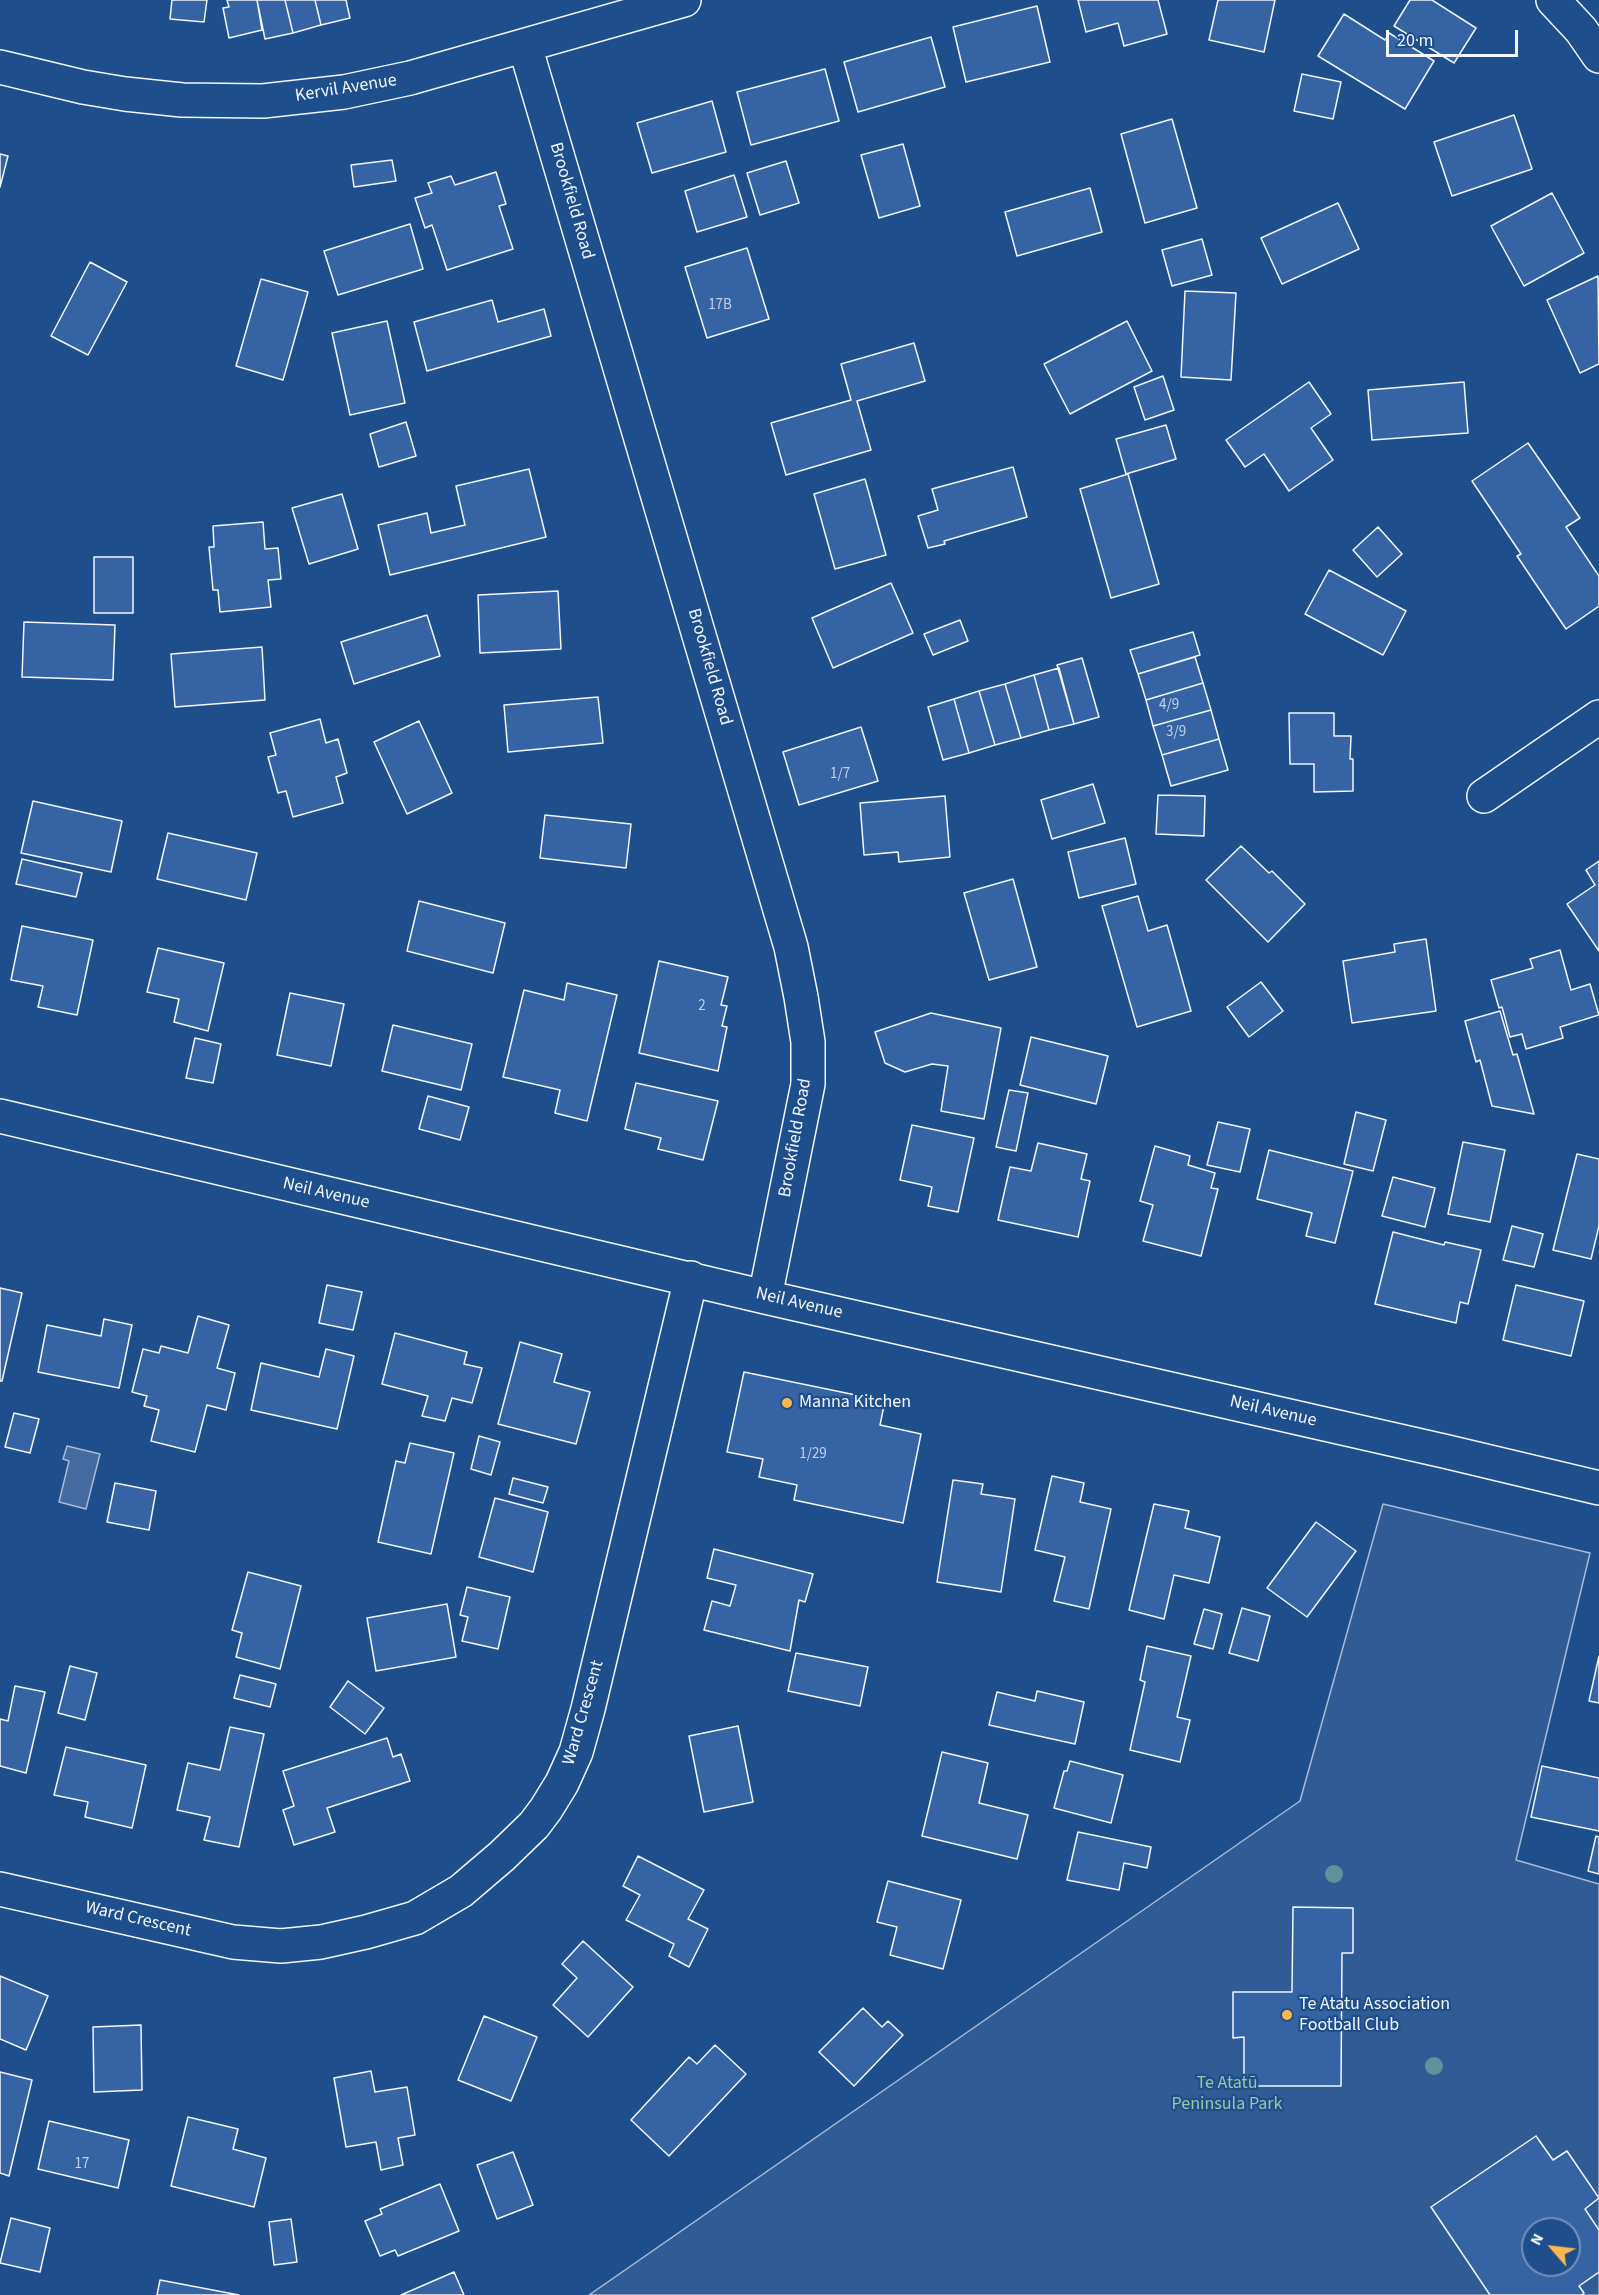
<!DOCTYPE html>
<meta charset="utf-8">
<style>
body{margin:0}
#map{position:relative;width:1599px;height:2295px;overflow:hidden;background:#1f4e8c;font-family:"Source Sans 3",sans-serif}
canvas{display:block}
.north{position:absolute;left:1521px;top:2217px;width:60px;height:60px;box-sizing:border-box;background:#1f4e8c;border:2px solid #7391ba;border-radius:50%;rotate:298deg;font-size:16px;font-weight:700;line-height:24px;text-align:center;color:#f2f6ff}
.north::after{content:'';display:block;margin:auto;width:21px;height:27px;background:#ffb74d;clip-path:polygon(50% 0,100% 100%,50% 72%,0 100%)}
.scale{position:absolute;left:1386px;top:30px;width:132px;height:27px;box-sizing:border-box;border:3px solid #f2f6ff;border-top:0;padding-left:8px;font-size:18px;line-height:21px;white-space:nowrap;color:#f2f6ff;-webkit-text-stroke:4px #1f4e8c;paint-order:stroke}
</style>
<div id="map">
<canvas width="1599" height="2295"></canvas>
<div class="north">N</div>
<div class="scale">20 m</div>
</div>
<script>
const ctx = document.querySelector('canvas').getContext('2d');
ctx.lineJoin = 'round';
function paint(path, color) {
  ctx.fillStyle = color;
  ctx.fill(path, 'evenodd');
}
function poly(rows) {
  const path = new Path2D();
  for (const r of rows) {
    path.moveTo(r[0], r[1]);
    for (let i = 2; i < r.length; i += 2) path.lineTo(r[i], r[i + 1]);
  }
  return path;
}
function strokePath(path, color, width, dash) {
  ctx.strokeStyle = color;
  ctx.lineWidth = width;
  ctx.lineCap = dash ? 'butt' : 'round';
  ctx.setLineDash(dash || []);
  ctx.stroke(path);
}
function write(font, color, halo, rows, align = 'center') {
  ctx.font = font + ' "Source Sans 3",sans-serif';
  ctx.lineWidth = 4.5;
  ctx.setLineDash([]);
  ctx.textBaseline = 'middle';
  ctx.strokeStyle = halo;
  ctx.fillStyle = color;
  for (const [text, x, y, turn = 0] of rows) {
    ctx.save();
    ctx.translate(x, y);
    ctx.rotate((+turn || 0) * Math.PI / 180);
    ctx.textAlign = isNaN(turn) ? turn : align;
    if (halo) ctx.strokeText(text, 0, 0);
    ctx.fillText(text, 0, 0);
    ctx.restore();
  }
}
const built = poly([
 [1383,1504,1590,1553,1516,1860,1599,1884,1599,2295,589,2295,1300,1801,1383,1504],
 [1533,2229,1569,2229,1569,2265,1533,2265,1533,2229]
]);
paint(built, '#305b95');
strokePath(built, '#a8bbd7', 1.5);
const water = poly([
 [67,1446,100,1454,86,1509,59,1502,69,1461,63,1459,67,1446]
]);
paint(water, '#446ba0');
strokePath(water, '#a8bbd7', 1.5);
const building = poly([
 [172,0,207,0,204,22,170,19,172,0],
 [227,0,257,0,262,30,229,38,223,8,229,7,227,0],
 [257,0,285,0,293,33,265,39,257,0],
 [285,0,315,0,321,25,293,33,285,0],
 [315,0,346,0,350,18,321,25,315,0],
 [1078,0,1158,0,1167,34,1124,46,1118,23,1086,32,1078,0],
 [1218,0,1275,0,1264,52,1209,40,1218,0],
 [1410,0,1432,0,1476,28,1454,63,1394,26,1410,0],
 [1037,6,1050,62,966,82,953,27,1037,6],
 [1344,14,1385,40,1389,33,1434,61,1405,109,1318,56,1344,14],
 [931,37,945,87,858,112,844,62,931,37],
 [825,69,839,121,751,145,737,92,825,69],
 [1302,74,1341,82,1333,119,1294,111,1302,74],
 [712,101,726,152,652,173,637,123,712,101],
 [1514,115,1532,169,1452,196,1434,142,1514,115],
 [1172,119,1197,208,1145,223,1121,134,1172,119],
 [903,144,920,206,879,218,861,155,903,144],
 [0,154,8,156,0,187,0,154],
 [392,160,396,181,354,187,351,165,392,160],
 [786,161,799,203,760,215,747,173,786,161],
 [496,172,506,204,499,206,513,249,447,270,432,225,425,228,415,198,432,193,428,183,451,176,455,185,496,172],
 [734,175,747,217,697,232,685,191,734,175],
 [1090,188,1102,232,1017,256,1005,212,1090,188],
 [1552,193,1584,253,1524,286,1491,226,1552,193],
 [1338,203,1359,249,1282,284,1261,238,1338,203],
 [410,224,423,269,338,295,324,251,410,224],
 [1202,239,1212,275,1172,286,1162,250,1202,239],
 [747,248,769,319,707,338,685,267,747,248],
 [90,262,127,282,88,355,51,336,90,262],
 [1598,276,1599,364,1580,373,1547,300,1598,276],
 [261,279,308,292,283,380,236,366,261,279],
 [1185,291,1236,293,1231,380,1181,377,1185,291],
 [492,300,498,322,544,309,551,336,427,371,414,322,492,300],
 [387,321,405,403,350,415,332,333,387,321],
 [1127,321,1152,371,1070,414,1044,364,1127,321],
 [914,343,925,381,857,401,871,450,786,475,771,423,851,400,841,364,914,343],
 [1163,376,1174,410,1145,420,1134,387,1163,376],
 [1309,382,1331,414,1311,428,1333,460,1289,491,1264,454,1245,467,1226,440,1309,382],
 [1464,382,1468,433,1372,440,1368,390,1464,382],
 [406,422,416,456,379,467,370,434,406,422],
 [1166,425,1176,459,1126,474,1116,439,1166,425],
 [1528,443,1580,518,1566,527,1599,576,1599,606,1566,629,1517,556,1521,554,1472,481,1528,443],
 [1013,467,1027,517,944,541,945,544,928,548,918,516,938,510,932,489,1013,467],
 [529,469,546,537,390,575,378,525,427,513,431,533,465,525,456,486,529,469],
 [1128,474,1159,584,1111,598,1080,489,1128,474],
 [865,479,886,555,835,569,814,494,865,479],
 [342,494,358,549,309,564,292,508,342,494],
 [263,522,265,549,278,548,281,579,268,580,271,607,220,612,218,590,213,590,209,547,214,547,213,526,263,522],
 [1378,527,1402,554,1377,577,1353,550,1378,527],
 [94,557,133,557,133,613,94,613,94,557],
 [1329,570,1406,611,1383,655,1305,614,1329,570],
 [891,583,913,633,833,668,812,618,891,583],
 [558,591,561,649,480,653,478,595,558,591],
 [427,615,440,656,354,684,341,642,427,615],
 [960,620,968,641,933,655,924,634,960,620],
 [24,622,115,625,113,680,22,677,24,622],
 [1193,632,1200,655,1138,674,1130,650,1193,632],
 [262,647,265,700,175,707,171,654,262,647],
 [1195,657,1203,683,1146,700,1138,674,1195,657],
 [1082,658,1099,717,1074,724,1057,665,1082,658],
 [1059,668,1074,724,1049,730,1034,675,1059,668],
 [1034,675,1049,730,1021,738,1005,684,1034,675],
 [1203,683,1211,710,1153,726,1146,700,1203,683],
 [1005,684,1021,738,995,745,979,691,1005,684],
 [979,691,995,745,969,753,954,699,979,691],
 [598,697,603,743,508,752,504,705,598,697],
 [954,699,969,753,943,760,928,707,954,699],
 [1211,710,1219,739,1162,755,1153,726,1211,710],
 [1289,713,1334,713,1334,736,1351,736,1350,759,1353,759,1353,791,1314,792,1314,764,1290,764,1289,713],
 [320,719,326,743,338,739,347,773,336,777,343,803,293,817,286,791,278,793,268,757,276,755,270,733,320,719],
 [419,721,452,793,407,814,374,742,419,721],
 [861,727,878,781,799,805,783,752,861,727],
 [1219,739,1228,770,1171,786,1162,755,1219,739],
 [1093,784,1105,823,1052,839,1041,800,1093,784],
 [1158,795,1205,796,1204,836,1156,834,1158,795],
 [945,796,950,857,899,862,898,852,864,855,860,803,945,796],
 [33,801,122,821,111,872,21,853,33,801],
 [545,815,631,824,626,868,540,858,545,815],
 [168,833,257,853,246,900,157,879,168,833],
 [1125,838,1136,884,1079,898,1068,852,1125,838],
 [1241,846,1269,873,1272,871,1305,904,1268,942,1206,880,1241,846],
 [22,859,82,873,76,897,16,884,22,859],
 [1599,861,1599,951,1567,904,1595,885,1586,870,1599,861],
 [1013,879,1037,967,989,980,964,893,1013,879],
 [1138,896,1148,931,1167,925,1191,1011,1137,1027,1102,906,1138,896],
 [419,901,505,923,493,973,407,951,419,901],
 [22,926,93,940,77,1015,38,1007,43,986,11,980,22,926],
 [1426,939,1436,1011,1352,1023,1343,961,1395,952,1394,944,1426,939],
 [158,948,224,963,208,1031,174,1022,179,999,147,992,158,948],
 [1560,950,1571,990,1590,984,1599,1015,1560,1027,1563,1038,1526,1049,1522,1034,1510,1037,1502,1007,1499,1008,1491,980,1533,968,1530,959,1560,950],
 [659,961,728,977,721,1005,727,1006,722,1026,727,1027,718,1071,639,1053,659,961],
 [1261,982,1283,1011,1249,1037,1227,1007,1261,982],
 [567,983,617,995,587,1121,555,1113,560,1090,503,1077,524,990,564,1000,567,983],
 [290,993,344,1004,331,1066,277,1055,290,993],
 [1500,1011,1513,1055,1517,1054,1534,1114,1492,1106,1480,1060,1476,1062,1465,1021,1500,1011],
 [931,1013,1001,1028,984,1119,941,1111,948,1066,932,1064,905,1072,885,1063,875,1032,931,1013],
 [393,1025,472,1044,461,1090,382,1071,393,1025],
 [1031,1037,1108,1056,1096,1104,1020,1085,1031,1037],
 [195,1038,221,1044,213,1083,186,1078,195,1038],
 [636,1083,718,1101,703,1160,658,1149,661,1138,625,1129,636,1083],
 [1009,1090,1028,1093,1016,1151,996,1147,1009,1090],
 [428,1096,469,1107,460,1140,419,1129,428,1096],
 [1356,1112,1386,1120,1373,1171,1344,1164,1356,1112],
 [1218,1122,1250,1129,1240,1172,1207,1165,1218,1122],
 [912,1125,974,1138,958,1212,928,1206,932,1187,900,1180,912,1125],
 [1463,1142,1505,1150,1490,1222,1448,1214,1463,1142],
 [1038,1143,1087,1154,1081,1179,1090,1181,1078,1237,998,1220,1010,1167,1031,1171,1038,1143],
 [1155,1146,1190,1156,1188,1165,1215,1173,1211,1188,1218,1189,1201,1256,1143,1241,1153,1205,1140,1201,1155,1146],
 [1269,1150,1353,1171,1335,1243,1306,1236,1312,1213,1257,1199,1269,1150],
 [1577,1154,1599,1159,1599,1226,1591,1259,1553,1250,1577,1154],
 [1393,1177,1435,1188,1425,1227,1382,1216,1393,1177],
 [1512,1226,1543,1234,1534,1267,1503,1260,1512,1226],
 [1393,1232,1444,1245,1445,1242,1481,1250,1468,1304,1460,1302,1456,1323,1375,1304,1393,1232],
 [327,1285,362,1292,353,1330,319,1323,327,1285],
 [1516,1285,1584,1301,1571,1356,1503,1340,1516,1285],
 [0,1288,22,1293,2,1381,0,1381,0,1288],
 [198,1316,229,1325,217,1368,235,1373,226,1410,207,1405,195,1452,151,1441,159,1410,144,1406,147,1396,132,1392,143,1349,159,1353,161,1346,188,1353,198,1316],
 [104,1319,132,1325,119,1388,38,1372,47,1325,101,1336,104,1319],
 [395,1333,467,1352,464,1364,482,1368,472,1403,452,1398,445,1421,422,1416,428,1396,382,1384,395,1333],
 [520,1342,562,1354,554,1382,590,1392,576,1444,498,1424,520,1342],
 [326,1349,354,1356,337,1429,251,1410,261,1363,319,1377,326,1349],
 [744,1372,885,1401,880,1425,921,1434,903,1523,794,1500,797,1485,759,1477,763,1459,727,1452,744,1372],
 [14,1413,39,1419,30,1453,5,1447,14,1413],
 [479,1436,500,1442,491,1475,471,1469,479,1436],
 [410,1443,454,1453,431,1554,378,1542,396,1461,405,1463,410,1443],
 [1052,1476,1084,1483,1080,1502,1111,1509,1089,1609,1054,1601,1065,1557,1035,1550,1052,1476],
 [513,1478,548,1487,543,1503,509,1494,513,1478],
 [953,1480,983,1484,981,1494,1015,1499,1001,1592,937,1582,953,1480],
 [115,1483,156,1491,149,1530,107,1522,115,1483],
 [495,1498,548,1512,533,1572,479,1557,495,1498],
 [1154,1504,1189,1511,1185,1528,1220,1537,1209,1583,1174,1575,1164,1619,1129,1610,1154,1504],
 [1316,1522,1356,1551,1307,1617,1267,1588,1316,1522],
 [714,1549,813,1574,805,1602,799,1600,790,1651,704,1630,712,1601,730,1606,736,1585,707,1578,714,1549],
 [248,1572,301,1586,280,1669,236,1657,242,1633,232,1630,248,1572],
 [467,1587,510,1597,498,1649,462,1641,468,1617,460,1615,467,1587],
 [447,1604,456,1657,376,1671,367,1618,447,1604],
 [1242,1608,1270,1616,1258,1661,1229,1653,1242,1608],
 [1204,1609,1222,1614,1213,1649,1194,1644,1204,1609],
 [1147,1646,1191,1656,1177,1717,1190,1720,1180,1762,1130,1750,1145,1682,1140,1680,1147,1646],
 [796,1653,868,1667,860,1706,788,1691,796,1653],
 [1599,1656,1599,1703,1589,1701,1599,1656],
 [70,1666,97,1673,85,1720,58,1713,70,1666],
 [240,1675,276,1684,270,1707,234,1698,240,1675],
 [348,1681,384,1708,365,1734,330,1707,348,1681],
 [15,1686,45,1692,26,1773,0,1766,0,1719,8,1721,15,1686],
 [1037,1691,1084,1702,1075,1744,989,1725,997,1692,1035,1701,1037,1691],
 [738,1726,753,1802,704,1812,689,1736,738,1726],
 [230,1727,264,1734,239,1847,204,1840,210,1817,177,1810,188,1763,220,1770,230,1727],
 [387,1738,393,1757,401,1754,410,1781,327,1808,335,1832,294,1845,283,1810,294,1806,283,1771,387,1738],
 [66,1747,146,1765,132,1828,85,1817,88,1802,54,1795,66,1747],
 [942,1752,988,1763,979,1803,1028,1815,1017,1859,922,1836,942,1752],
 [1070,1761,1123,1775,1111,1823,1054,1808,1064,1771,1067,1771,1070,1761],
 [1542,1766,1599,1778,1599,1831,1531,1817,1542,1766],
 [1078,1832,1151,1847,1147,1868,1124,1863,1119,1890,1067,1880,1078,1832],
 [1596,1836,1599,1837,1599,1874,1588,1871,1596,1836],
 [638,1856,704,1890,688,1919,708,1929,689,1967,669,1956,674,1944,626,1920,640,1895,623,1886,638,1856],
 [888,1881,961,1900,943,1969,890,1955,897,1927,877,1922,888,1881],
 [1293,1907,1353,1908,1353,1953,1342,1953,1341,2086,1244,2086,1244,2037,1233,2038,1233,1992,1292,1992,1293,1907],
 [583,1941,633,1987,588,2037,553,2005,577,1978,562,1964,583,1941],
 [0,1976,48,1996,26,2050,0,2039,0,1976],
 [863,2008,882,2027,888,2021,903,2035,854,2086,819,2052,863,2008],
 [484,2016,537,2037,511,2101,458,2080,484,2016],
 [141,2025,142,2090,94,2092,93,2027,141,2025],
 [715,2045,746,2074,669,2156,631,2120,689,2057,697,2064,715,2045],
 [371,2071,375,2092,407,2087,415,2135,398,2138,403,2165,381,2170,376,2142,346,2147,334,2078,371,2071],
 [0,2072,32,2080,9,2176,0,2173,0,2072],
 [188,2117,238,2129,233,2149,266,2158,254,2207,171,2186,188,2117],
 [49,2121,129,2140,118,2188,38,2169,49,2121],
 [1536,2136,1553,2160,1567,2151,1599,2198,1585,2209,1599,2230,1599,2272,1579,2286,1584,2293,1582,2295,1490,2295,1431,2207,1536,2136],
 [1533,2229,1569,2229,1569,2265,1533,2265,1533,2229],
 [513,2152,533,2205,497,2219,477,2165,513,2152],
 [440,2184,459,2231,398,2256,395,2250,380,2256,365,2221,382,2214,380,2209,440,2184],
 [11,2218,50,2228,40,2272,0,2263,11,2218],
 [291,2219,297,2262,274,2265,269,2222,291,2219],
 [454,2272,464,2295,401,2295,454,2272],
 [160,2280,239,2295,157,2295,160,2280]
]);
paint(building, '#3563a3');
strokePath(building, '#f2f6ff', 1.5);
const street = poly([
 [1553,0,1581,30,1599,56],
 [525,46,791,947,801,997,808,1042,808,1084,765,1297],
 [0,67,83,87,125,94,182,100,263,101,344,92,410,78,684,0],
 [1484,796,1599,717],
 [0,1116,765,1297,1448,1452,1599,1488],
 [0,1889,233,1942,281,1946,321,1942,366,1932,415,1918,461,1891,502,1856,534,1825,546,1809,562,1783,576,1752,588,1709,691,1278]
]);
strokePath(street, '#f2f6ff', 36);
strokePath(street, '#1f4e8c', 33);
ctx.fillStyle = '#61919a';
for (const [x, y] of [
 [1334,1874],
 [1434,2066]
]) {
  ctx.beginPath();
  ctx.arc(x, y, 9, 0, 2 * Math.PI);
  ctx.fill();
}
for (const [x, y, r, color] of [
 [787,1403,6,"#ffb74d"],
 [1287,2015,6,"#ffb74d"]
]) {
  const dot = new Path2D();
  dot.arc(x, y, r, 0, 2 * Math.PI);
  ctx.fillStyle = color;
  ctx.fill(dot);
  strokePath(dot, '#1f4e8c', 2);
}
write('15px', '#c3d1e8', null, [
 ["17B",720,306],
 ["4/9",1169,706],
 ["3/9",1176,733],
 ["1/7",840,775],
 ["2",702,1007],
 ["1/29",813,1455],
 ["17",82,2165]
]);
write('18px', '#f2f6ff', '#1f4e8c', [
 ["Kervil Avenue",346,89,-9],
 ["Brookfield Road",571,201,74],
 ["Brookfield Road",709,667,74],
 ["Brookfield Road",796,1138,-80],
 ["Neil Avenue",326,1194,13],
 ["Neil Avenue",799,1304,13],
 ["Neil Avenue",1273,1412,13],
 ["Ward Crescent",584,1713,-74],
 ["Ward Crescent",138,1920,13]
]);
write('18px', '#f2f6ff', '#1f4e8c', [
 ["Manna Kitchen",799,1403],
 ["Te Atatu Association",1299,2005],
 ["Football Club",1299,2026]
], 'left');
write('18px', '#97c8a6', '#1f4e8c', [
 ["Te Atatū",1227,2084],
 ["Peninsula Park",1227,2105]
]);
</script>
